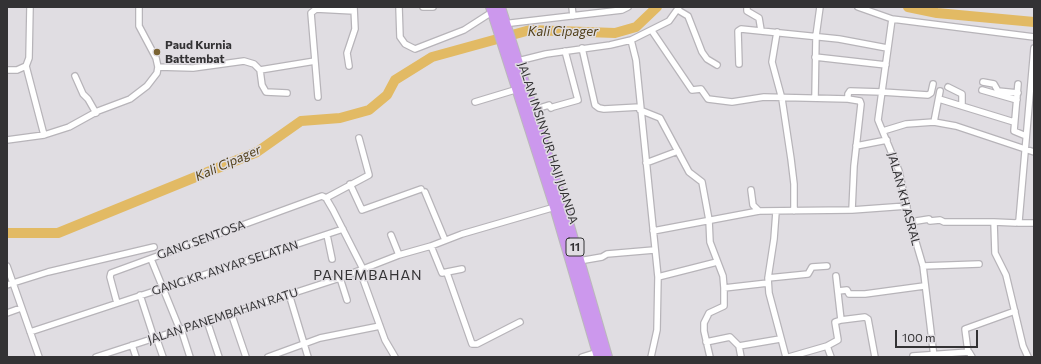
<!DOCTYPE html>
<style>
body{margin:0}
#map{position:relative;width:1041px;height:364px;overflow:hidden;background:#e0dde2;font-family:Commissioner,sans-serif}
canvas{display:block}
.frame{position:absolute;inset:0;border:8px solid #333234;pointer-events:none}
.scale{position:absolute;left:895px;top:330px;width:83px;height:18px;box-sizing:border-box;border:2px solid #333234;border-top:0;padding-left:5px;font-size:12px;line-height:14px;white-space:nowrap;color:#333234;-webkit-text-stroke:3px #e0dde2;paint-order:stroke}
</style>
<div id="map">
<canvas width="1041" height="364"></canvas>
<div class="frame"></div>
<div class="scale">100 m</div>
</div>
<script>
const ctx = document.querySelector('canvas').getContext('2d');
ctx.lineJoin = 'round';
function poly(rows) {
  const path = new Path2D();
  for (const r of rows) {
    path.moveTo(r[0], r[1]);
    for (let i = 2; i < r.length; i += 2) path.lineTo(r[i], r[i + 1]);
  }
  return path;
}
function strokePath(path, color, width, dash) {
  ctx.strokeStyle = color;
  ctx.lineWidth = width;
  ctx.lineCap = dash ? 'butt' : 'round';
  ctx.setLineDash(dash || []);
  ctx.stroke(path);
}
function write(font, color, halo, rows, align = 'center') {
  ctx.font = font + ' Commissioner,sans-serif';
  ctx.lineWidth = 3;
  ctx.setLineDash([]);
  ctx.textBaseline = 'middle';
  ctx.strokeStyle = halo;
  ctx.fillStyle = color;
  for (const [text, x, y, turn = 0] of rows) {
    ctx.save();
    ctx.translate(x, y);
    ctx.rotate((+turn || 0) * Math.PI / 180);
    ctx.textAlign = isNaN(turn) ? turn : align;
    if (halo) ctx.strokeText(text, 0, 0);
    ctx.fillText(text, 0, 0);
    ctx.restore();
  }
}
strokePath(poly([
 [908,7,937,13,1034,22],
 [7,233,58,233,257,152,301,121,340,118,369,110,387,95,395,80,432,57,530,30,615,33,636,27,657,7]
]), '#e2ba64', 10);
const street = poly([
 [30,7,29,58,26,66,44,135],
 [399,7,400,37,405,44,415,49,464,30,492,12],
 [423,7,433,7],
 [572,7,573,16],
 [747,7,747,11,759,18,761,30],
 [858,7,892,19,1034,37],
 [678,10,688,16,702,52,707,59,717,65],
 [892,19,878,120,899,171,910,222,923,266,934,357],
 [511,23,622,10,628,7],
 [652,31,692,90,701,89,708,99,732,102,764,97,848,99,860,101,861,104,854,166,852,210],
 [777,32,772,62,782,99,791,159,794,184,794,211],
 [582,48,595,105,599,108,604,109,640,107],
 [815,57,886,65],
 [518,61,546,54,610,45,631,40],
 [739,64,738,31,741,29,839,39,887,48],
 [349,66,347,53,355,29,354,7],
 [158,67,193,68,244,61,254,64,260,70,262,85,266,92,287,93],
 [7,70,17,70,26,66],
 [260,70,315,61],
 [75,76,83,94,88,99,96,113],
 [983,82,994,84,998,91,1018,93],
 [1018,84,1014,131,1026,136],
 [948,87,962,94,962,106],
 [982,90,1017,100],
 [882,92,928,95,931,93,933,84],
 [318,97,311,13,316,9,354,11],
 [815,98,816,36,820,7],
 [848,99,848,94,850,91,882,92],
 [939,99,1014,122],
 [475,102,518,89],
 [533,110,549,105,551,108,553,107,578,100,565,51],
 [640,110,660,118,689,172,702,182,709,220,710,242,723,276,724,288,724,306,709,313,704,323,704,331,710,357],
 [934,122,940,91],
 [883,131,906,124,934,122,956,126,1034,152],
 [7,140,44,135,69,127,98,111,130,99,147,86,157,73,158,67,156,58,139,26,139,7],
 [856,146,887,140],
 [646,163,678,151],
 [350,184,362,210,421,189],
 [751,190,753,205,759,211],
 [425,192,445,240],
 [326,198,369,175,359,138],
 [776,212,774,239,768,278,769,293,786,357],
 [910,222,929,219,930,221,940,220,944,222,994,222],
 [1018,223,1034,223],
 [653,231,759,211,852,210,907,206],
 [327,235,332,259],
 [391,235,399,255],
 [431,246,442,273,462,269],
 [151,259,180,330],
 [579,261,602,257,607,254,654,250],
 [7,266,13,283,7,285],
 [923,266,979,264],
 [360,271,385,340,395,357],
 [447,273,472,344,477,344,520,322],
 [836,276,841,320,865,317,868,319,875,357],
 [658,277,717,262],
 [340,278,347,300],
 [768,278,808,274,812,267,827,266],
 [724,288,768,283],
 [838,291,847,290,849,294,865,294,924,286],
 [289,294,308,357],
 [140,295,154,338],
 [117,303,110,277,111,273,322,196,326,198,333,210,363,269],
 [7,313,21,308],
 [231,313,246,357],
 [207,321,219,357],
 [181,329,190,357],
 [30,332,343,229],
 [156,337,163,357],
 [706,342,730,337,739,346,741,357],
 [132,345,136,357],
 [739,346,780,339],
 [827,346,838,340,835,322,841,320],
 [968,352,965,329,1015,311],
 [913,356,969,352,972,357],
 [39,357,13,283,48,272,154,247],
 [96,357,340,278,399,255,431,246,462,234,555,207],
 [268,357,320,338,380,326],
 [582,357,598,352],
 [651,357,657,330,658,277,636,60,631,40,669,21,679,7],
 [789,357,827,346,831,357],
 [1028,357,1023,346,1006,275,995,253,994,222,1016,223,1019,221,1034,48]
]);
const highway = poly([
 [491,7,555,207,599,357],
 [500,7,563,205,607,357]
]);
strokePath(street, '#b7b4b9', 8);
strokePath(highway, '#bab9ba', 12);
strokePath(street, '#fff', 5.5);
strokePath(highway, '#cc98ed', 10);
for (const [x, y, r, color] of [
 [157,52,4,"#7a6333"]
]) {
  const dot = new Path2D();
  dot.arc(x, y, r, 0, 2 * Math.PI);
  ctx.fillStyle = color;
  ctx.fill(dot);
  strokePath(dot, '#e0dde2', 1.5);
}
for (const [x, y, w] of [
 [575,247,18]
]) {
  const box = new Path2D();
  box.roundRect(x - w / 2, y - 9, w, 18, 3);
  ctx.fillStyle = '#e0dde2';
  ctx.fill(box);
  strokePath(box, '#333234', 1);
}
write('bold 11px', '#333234', null, [
 ["11",575,247]
]);
write('bold 12px', '#333234', '#e0dde2', [
 ["Paud Kurnia",165,45],
 ["Battembat",165,59]
], 'left');
write('12px', '#333234', '#e0dde2', [
 ["JALAN INSINYUR HAJI JUANDA",548,143,72],
 ["JALAN KH ASRAL",904,199,75],
 ["GANG SENTOSA",201,240,-20],
 ["GANG KR. ANYAR SELATAN",225,268,-18],
 ["JALAN PANEMBAHAN RATU",223,316,-18]
]);
write('italic 13px', '#53421d', '#e0dde2', [
 ["Kali Cipager",563,32],
 ["Kali Cipager",228,163,-24]
]);
ctx.letterSpacing = '1px';
write('14px', '#333234', '#e0dde2', [
 ["PANEMBAHAN",368,275]
]);
ctx.letterSpacing = '0px';
</script>
